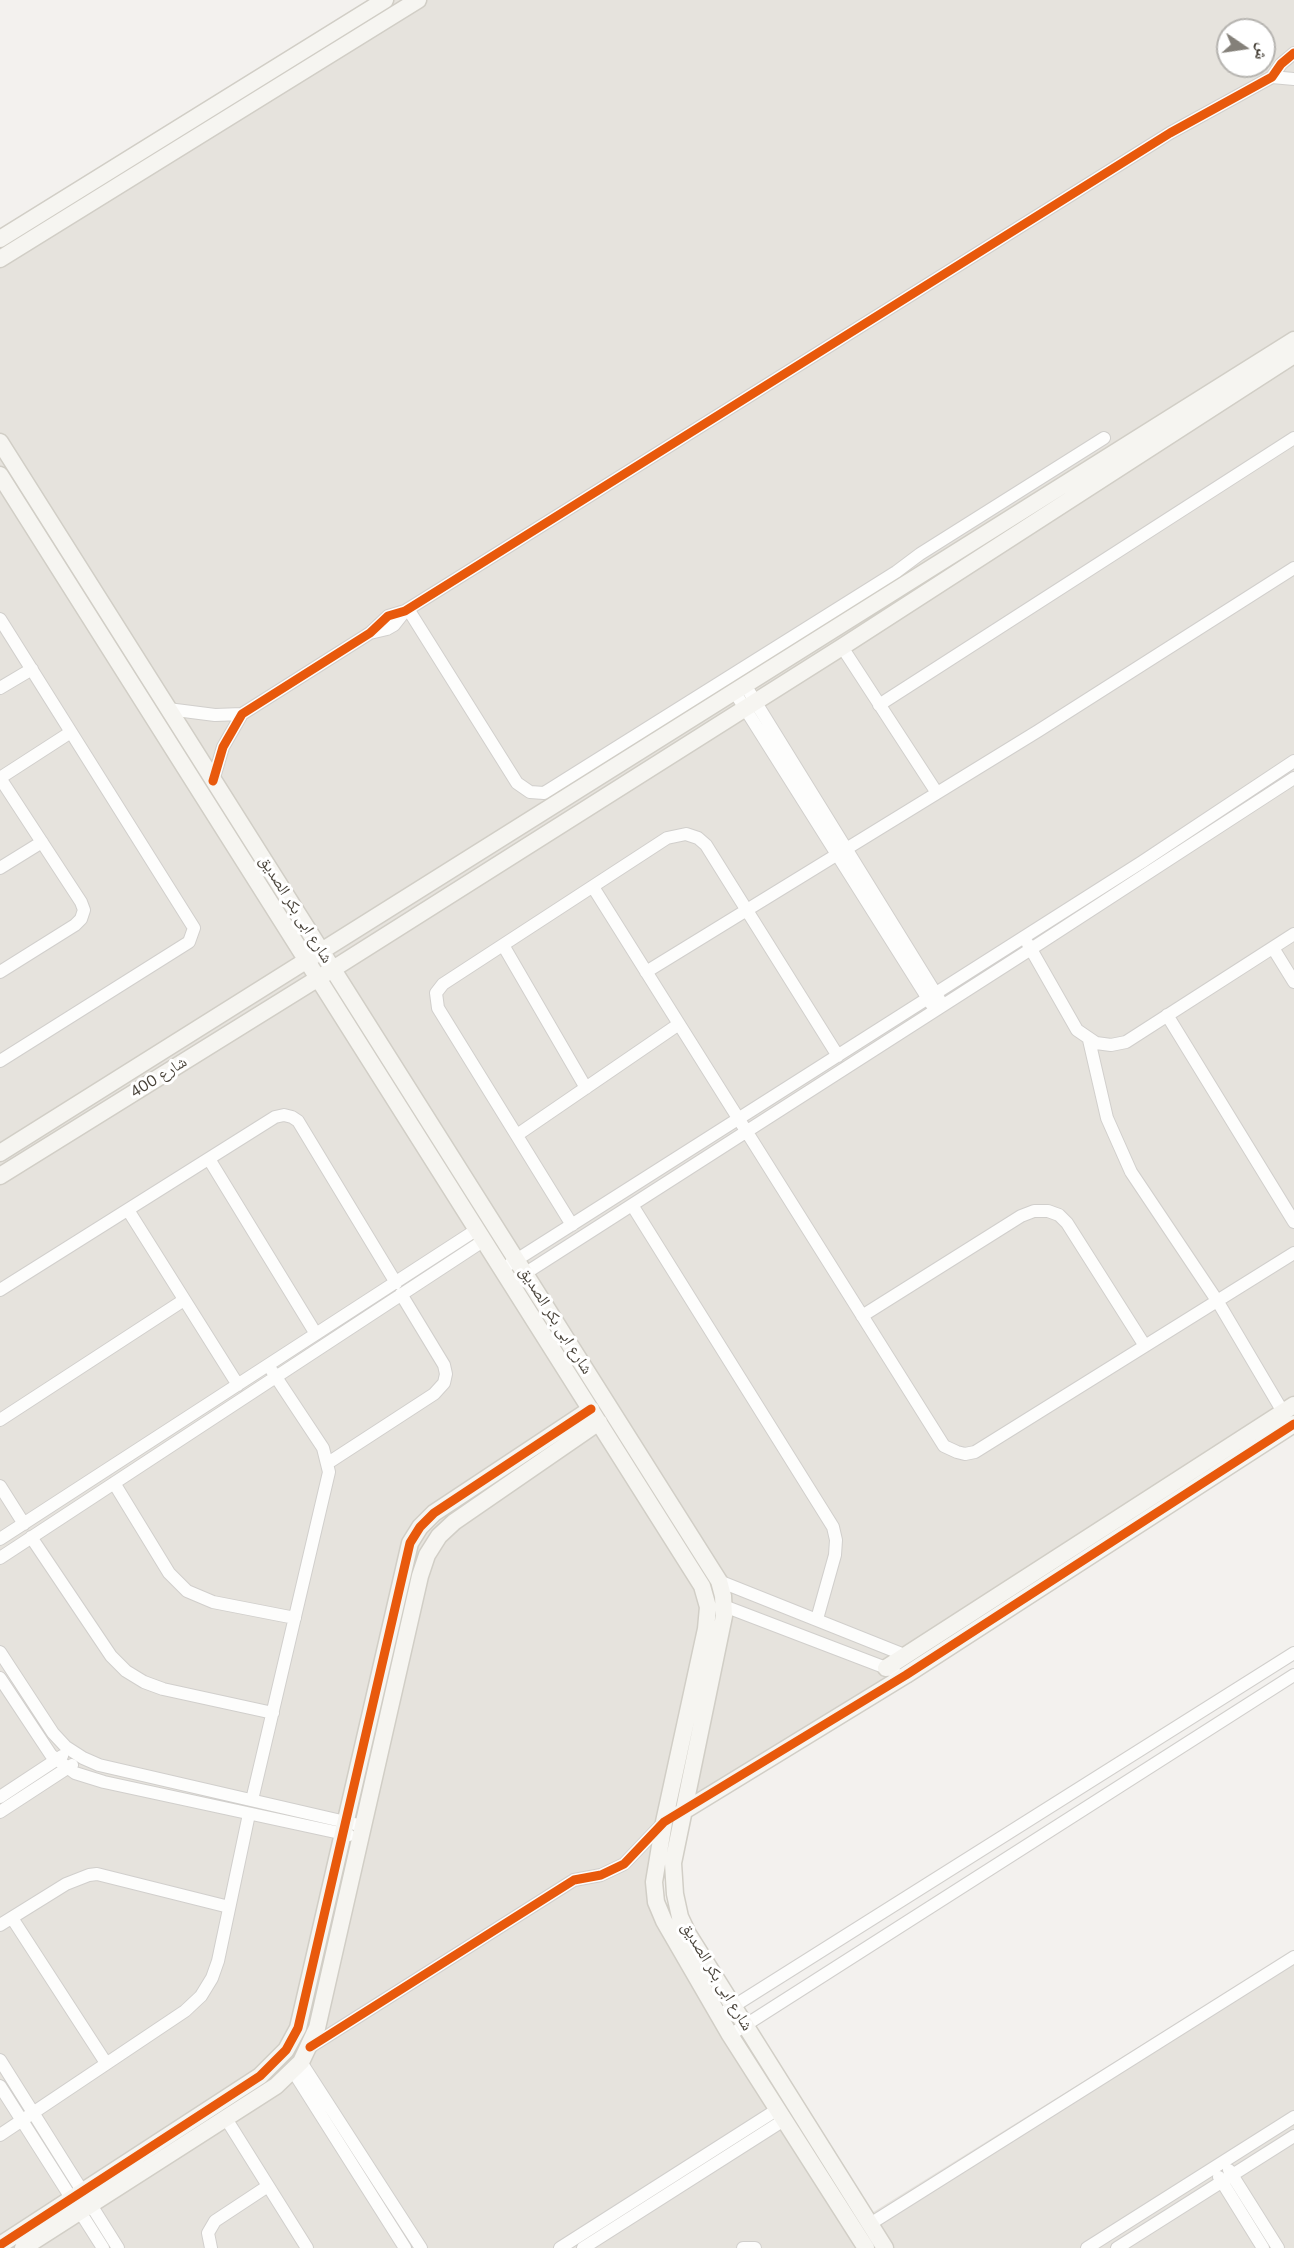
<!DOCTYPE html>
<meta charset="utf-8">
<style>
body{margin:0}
#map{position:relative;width:1294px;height:2248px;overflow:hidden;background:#f3f1ee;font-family:"Nunito Sans","Noto Naskh Arabic",sans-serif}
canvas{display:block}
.north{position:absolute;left:1216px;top:18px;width:60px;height:60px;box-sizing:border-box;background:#fff;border:2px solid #b6b4b0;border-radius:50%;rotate:103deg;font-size:16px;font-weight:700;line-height:24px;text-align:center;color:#49433a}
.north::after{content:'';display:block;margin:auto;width:21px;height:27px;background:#848079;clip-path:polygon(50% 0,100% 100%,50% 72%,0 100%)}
</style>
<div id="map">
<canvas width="1294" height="2248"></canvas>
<div class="north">ش</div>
</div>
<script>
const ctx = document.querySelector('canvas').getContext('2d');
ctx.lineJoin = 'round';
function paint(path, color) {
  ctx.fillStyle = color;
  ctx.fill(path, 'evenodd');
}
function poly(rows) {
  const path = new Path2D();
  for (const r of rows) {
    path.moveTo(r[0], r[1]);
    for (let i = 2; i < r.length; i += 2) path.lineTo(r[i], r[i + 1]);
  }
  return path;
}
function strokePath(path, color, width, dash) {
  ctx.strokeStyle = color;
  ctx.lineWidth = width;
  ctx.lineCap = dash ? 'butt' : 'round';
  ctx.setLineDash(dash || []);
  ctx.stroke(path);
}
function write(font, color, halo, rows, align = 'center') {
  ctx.font = font + ' "Nunito Sans","Noto Naskh Arabic",sans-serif';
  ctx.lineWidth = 6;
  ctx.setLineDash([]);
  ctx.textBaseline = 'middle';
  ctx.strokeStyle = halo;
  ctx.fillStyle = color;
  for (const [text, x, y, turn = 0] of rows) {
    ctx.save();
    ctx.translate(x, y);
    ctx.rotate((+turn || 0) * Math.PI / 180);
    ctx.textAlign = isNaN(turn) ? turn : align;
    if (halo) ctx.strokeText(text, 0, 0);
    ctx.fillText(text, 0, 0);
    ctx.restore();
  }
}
paint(poly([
 [385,0,1294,0,1294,1416,675,1812,665,1853,662,1885,669,1917,690,1952,859,2221,1294,1950,1294,2248,0,2248,0,233],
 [1228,30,1264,30,1264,66,1228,66]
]), '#e6e3dd');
const street = poly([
 [1272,77,1294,79],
 [408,609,517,783,530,792,544,793,896,572,920,554,1104,438],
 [0,619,194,928,189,942,0,1061],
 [370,633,387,629,394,625,405,611],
 [842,647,937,793],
 [745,685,939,999],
 [0,688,32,669],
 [734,691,932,1005],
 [879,705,1294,438],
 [168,709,215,715,242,714],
 [213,781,223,747,242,714,370,633,388,616,405,611,1170,133,1272,77,1281,64,1294,53],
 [0,868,42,842],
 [593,887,944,1446,957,1452,965,1454,975,1452,1294,1253],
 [1028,944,1077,1030,1096,1043,1111,1045,1126,1042,1294,934],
 [503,945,586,1088],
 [1273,948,1294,982],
 [0,972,75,925,81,919,84,910,81,902,0,778,71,732],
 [646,972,1038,731,1294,568],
 [1167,1015,1294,1222],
 [1089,1040,1107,1118,1131,1172,1218,1302,1283,1412],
 [517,1135,679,1024],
 [209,1159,316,1334],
 [632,1205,833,1527,836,1540,835,1555,817,1619],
 [128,1210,238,1385],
 [572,1225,438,1008,436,993,443,984,667,838,686,834,698,838,706,845,838,1056],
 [510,1264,1142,862,1294,761],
 [518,1278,1031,949,1294,778],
 [0,1290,275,1117,284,1115,292,1117,298,1121,396,1283],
 [862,1316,1021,1216,1034,1211,1048,1211,1059,1215,1067,1223,1145,1346],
 [0,1420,184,1300],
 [328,1463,434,1394,444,1383,446,1374,444,1365,401,1294],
 [114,1483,169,1573,187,1591,213,1602,295,1618],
 [0,1486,24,1524],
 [31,1537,111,1656,126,1671,144,1682,163,1689,273,1713],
 [0,1539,476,1230],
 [0,1558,483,1241],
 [719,1581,907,1656],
 [724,1606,894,1671],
 [0,1652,53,1733,66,1747,83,1758,99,1765,363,1826],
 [0,1678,51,1755,75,1773,104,1782,349,1835],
 [0,1797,62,1756],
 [252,1800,329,1472,323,1448,272,1371],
 [0,1812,72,1765],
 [12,1918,106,2063],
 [0,1925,66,1884,89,1875,97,1874,229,1907],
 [726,2011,1294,1653],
 [730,2035,1294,1675],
 [310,2047,574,1880,601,1875,624,1864,664,1822],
 [0,2060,118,2248],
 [301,2062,421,2248],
 [293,2071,405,2248],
 [0,2086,103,2248],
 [225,2117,307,2248],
 [0,2135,185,2011,201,1996,212,1978,218,1961,249,1814],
 [1229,2170,1278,2248],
 [1219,2177,1263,2248],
 [870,2224,1294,1957],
 [211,2248,208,2233,215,2221,268,2186],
 [560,2248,778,2109],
 [583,2248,784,2120],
 [743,2248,755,2248],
 [1087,2248,1294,2117],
 [1117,2248,1294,2136]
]);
const secondary = poly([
 [0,239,385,0],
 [0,259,418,0],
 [0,442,719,1581,723,1596,724,1616,673,1863,675,1894,680,1917,688,1934,885,2248],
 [0,475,702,1586,708,1607,706,1629,664,1822,654,1882,656,1902,664,1921,730,2035,866,2248],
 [0,1153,1294,340],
 [0,1176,333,969,842,647,1294,355],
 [886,1668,1294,1405],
 [679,1814,906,1675,1294,1424],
 [0,2245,260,2076,286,2050,298,2028,410,1543,420,1527,434,1513,591,1409],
 [23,2248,276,2086,301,2062,317,2028,420,1576,427,1555,439,1536,454,1522,599,1422]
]);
strokePath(street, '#d1cfcc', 14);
strokePath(secondary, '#d1cec6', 19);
strokePath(street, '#fdfdfc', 12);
strokePath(secondary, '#f6f5f1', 16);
strokePath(poly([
 [213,781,223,747,242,714,370,633,388,616,405,611,1170,133,1272,77,1281,64,1294,53],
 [310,2047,574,1880,601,1875,624,1864,664,1822,906,1675,1294,1424],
 [0,2245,260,2076,286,2050,298,2028,410,1543,420,1527,434,1513,591,1409]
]), '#e8590c', 9);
write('16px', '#49433a', '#fff', [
 ["شارع ابى بكر الصديق",295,910,58],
 ["شارع 400",159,1078,-32],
 ["شارع ابى بكر الصديق",555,1321,58],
 ["شارع ابى بكر الصديق",716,1977,59]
]);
</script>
